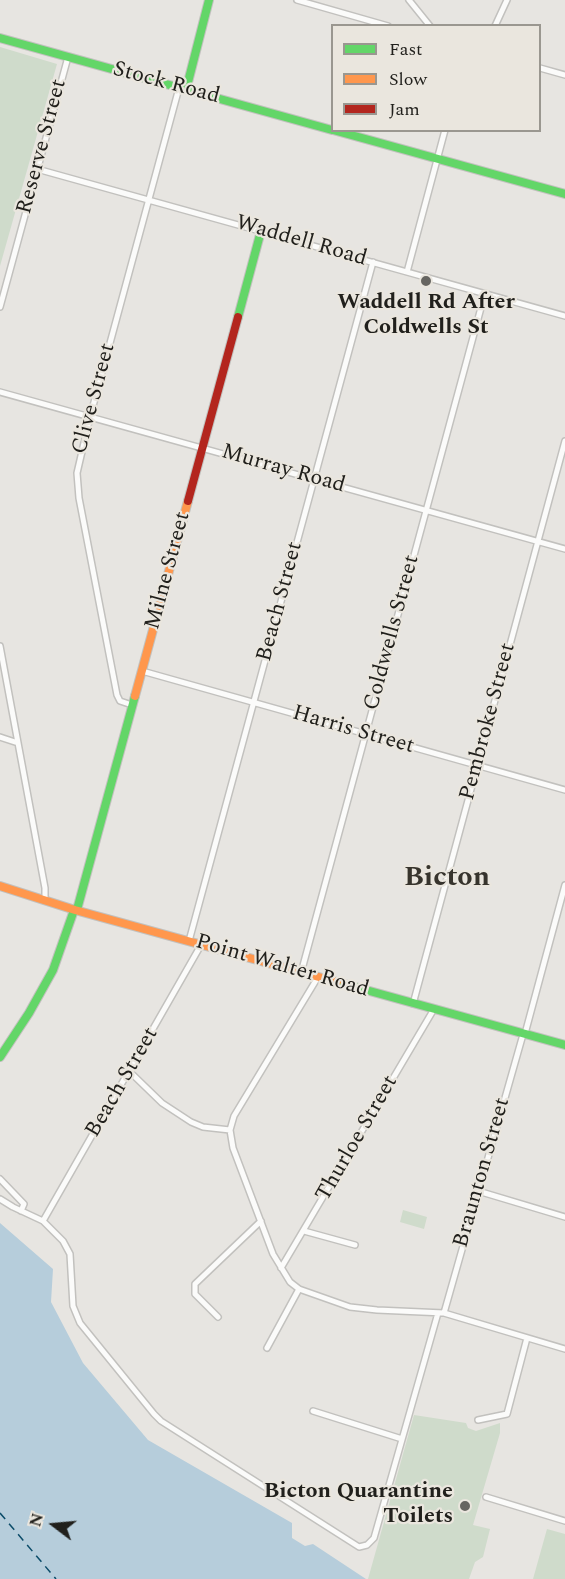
<!DOCTYPE html>
<style>
body{margin:0}
#map{position:relative;width:565px;height:1579px;overflow:hidden;background:#e7e5e1;font-family:Spectral,serif}
canvas{display:block}
.legend{position:absolute;left:331px;top:24px;width:210px;height:108px;box-sizing:border-box;background:#eae6de;border:2px solid #9a9790;margin:0;padding:8px 10px;list-style:none;font-size:18px;color:#21201c}
.legend li{display:flex;align-items:center;gap:12px;height:30px}
.legend b{width:30px;border:2px solid #9a9790}
.north{position:absolute;left:24px;top:1495px;width:60px;height:60px;-webkit-text-stroke:4px #eae6de;paint-order:stroke;rotate:286deg;font-size:16px;font-weight:700;line-height:24px;text-align:center;color:#21201c}
.north::after{content:'';display:block;margin:auto;width:21px;height:27px;background:#21201c;clip-path:polygon(50% 0,100% 100%,50% 72%,0 100%)}
</style>
<div id="map">
<canvas width="565" height="1579"></canvas>
<ul class="legend">
<li><b style="height:8px;background:#63d668"></b>Fast</li>
<li><b style="height:8px;background:#ff974d"></b>Slow</li>
<li><b style="height:8px;background:#b3261e"></b>Jam</li>
</ul>
<div class="north">N</div>
</div>
<script>
const ctx = document.querySelector('canvas').getContext('2d');
ctx.lineJoin = 'round';
function paint(path, color) {
  ctx.fillStyle = color;
  ctx.fill(path, 'evenodd');
}
function poly(rows) {
  const path = new Path2D();
  for (const r of rows) {
    path.moveTo(r[0], r[1]);
    for (let i = 2; i < r.length; i += 2) path.lineTo(r[i], r[i + 1]);
  }
  return path;
}
function strokePath(path, color, width, dash) {
  ctx.strokeStyle = color;
  ctx.lineWidth = width;
  ctx.lineCap = dash ? 'butt' : 'round';
  ctx.setLineDash(dash || []);
  ctx.stroke(path);
}
function write(font, color, halo, rows, align = 'center') {
  ctx.font = font + ' Spectral,serif';
  ctx.lineWidth = 4.5;
  ctx.setLineDash([]);
  ctx.textBaseline = 'middle';
  ctx.strokeStyle = halo;
  ctx.fillStyle = color;
  for (const [text, x, y, turn = 0] of rows) {
    ctx.save();
    ctx.translate(x, y);
    ctx.rotate((+turn || 0) * Math.PI / 180);
    ctx.textAlign = isNaN(turn) ? turn : align;
    if (halo) ctx.strokeText(text, 0, 0);
    ctx.fillText(text, 0, 0);
    ctx.restore();
  }
}
paint(poly([
 [0,47,57,64,0,266],
 [403,1210,427,1217,424,1229,400,1222],
 [414,1415,466,1423,468,1428,476,1431,500,1423,500,1433,473,1525,490,1529,483,1557,475,1562,469,1579,368,1579],
 [547,1529,565,1534,565,1579,533,1579]
]), '#cfdbcb');
paint(poly([
 [0,1223,53,1269,51,1302,83,1363,148,1440,292,1523,292,1538,305,1546,313,1544,366,1579,0,1579]
]), '#b6cddb');
strokePath(poly([
 [0,1513,56,1579]
]), '#0c4c69', 1.5, [8, 6]);
const street = poly([
 [297,0,388,26],
 [409,0,430,26],
 [495,26,507,0],
 [540,68,565,75],
 [37,169,565,316],
 [407,272,445,130],
 [0,307,68,57],
 [0,392,565,549],
 [0,646,45,888,45,901],
 [142,671,565,790],
 [132,705,120,701,117,695,79,498,77,473,90,417,179,88],
 [0,737,18,743],
 [189,941,373,262],
 [301,973,485,293],
 [318,977,234,1116,230,1130,233,1148,273,1254,290,1282,299,1289,350,1307,377,1310,444,1313,565,1349],
 [413,1004,565,441],
 [129,1071,162,1103,191,1122,203,1127,230,1130],
 [0,1179,24,1204,21,1211],
 [478,1191,565,1217],
 [0,1199,13,1207,43,1221,63,1241,70,1254,73,1306,80,1323,154,1414,161,1421,359,1547,367,1545,374,1538,438,1313],
 [43,1221,201,945],
 [304,1231,355,1245],
 [281,1268,434,1009],
 [444,1313,522,1038,526,1030,565,885],
 [218,1317,195,1294,195,1284,261,1221],
 [267,1348,299,1289],
 [313,1411,402,1439],
 [478,1420,507,1414,527,1338],
 [486,1497,565,1521]
]);
const fast = poly([
 [0,38,332,130],
 [186,90,209,0],
 [333,130,565,194],
 [238,317,261,231],
 [337,982,565,1045],
 [0,1057,29,1013,53,970,73,913,78,906,135,696]
]);
const slow = poly([
 [135,696,188,501],
 [0,886,75,910,337,982]
]);
const jam = poly([
 [188,501,238,317]
]);
strokePath(street, '#c2c1be', 8);
strokePath(fast, '#c2c1be', 10);
strokePath(slow, '#c2c1be', 10);
strokePath(jam, '#c2c1be', 10);
strokePath(street, '#fbfbfa', 5);
strokePath(fast, '#63d668', 8);
strokePath(slow, '#ff974d', 8);
strokePath(jam, '#b3261e', 8);
for (const [x, y, r, color] of [
 [426,281,6,"#666561"],
 [465,1506,6,"#666561"]
]) {
  const dot = new Path2D();
  dot.arc(x, y, r, 0, 2 * Math.PI);
  ctx.fillStyle = color;
  ctx.fill(dot);
  strokePath(dot, '#eae6de', 2);
}
write('22px', '#21201c', '#eae6de', [
 ["Stock Road",166,84,15],
 ["Reserve Street",43,147,-75],
 ["Waddell Road",301,242,16],
 ["Clive Street",95,399,-75],
 ["Murray Road",283,470,16],
 ["Milne Street",169,571,-75],
 ["Beach Street",281,602,-75],
 ["Coldwells Street",393,633,-75],
 ["Pembroke Street",489,722,-75],
 ["Harris Street",353,731,16],
 ["Point Walter Road",282,967,16],
 ["Beach Street",123,1083,-60],
 ["Thurloe Street",358,1139,-60],
 ["Braunton Street",483,1173,-74]
]);
write('bold 22px', '#21201c', '#eae6de', [
 ["Waddell Rd After",426,304],
 ["Coldwells St",426,329],
 ["Bicton Quarantine",453,1493,"right"],
 ["Toilets",453,1518,"right"]
]);
write('bold 28px', '#37342d', '#eae6de', [
 ["Bicton",447,880]
]);
</script>
